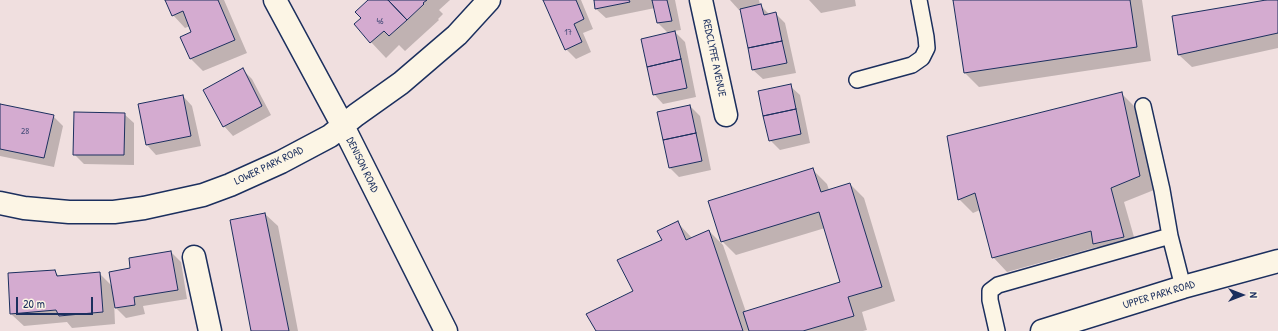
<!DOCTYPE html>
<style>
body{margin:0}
#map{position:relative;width:1278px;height:331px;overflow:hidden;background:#f0dfdf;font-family:"Patrick Hand",sans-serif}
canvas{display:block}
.north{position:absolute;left:1222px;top:275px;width:40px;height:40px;-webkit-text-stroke:3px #fcf5e5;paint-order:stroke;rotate:90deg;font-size:11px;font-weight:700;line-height:16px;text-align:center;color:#1b2f5e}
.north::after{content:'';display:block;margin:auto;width:14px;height:18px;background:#1b2f5e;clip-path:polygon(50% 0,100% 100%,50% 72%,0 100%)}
.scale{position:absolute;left:16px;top:297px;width:77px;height:18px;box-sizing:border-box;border:2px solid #1b2f5e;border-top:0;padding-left:5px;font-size:12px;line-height:14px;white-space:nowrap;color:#1b2f5e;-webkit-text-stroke:3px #fcf5e5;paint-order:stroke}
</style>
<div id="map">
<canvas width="1278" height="331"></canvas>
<div class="north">N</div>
<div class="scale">20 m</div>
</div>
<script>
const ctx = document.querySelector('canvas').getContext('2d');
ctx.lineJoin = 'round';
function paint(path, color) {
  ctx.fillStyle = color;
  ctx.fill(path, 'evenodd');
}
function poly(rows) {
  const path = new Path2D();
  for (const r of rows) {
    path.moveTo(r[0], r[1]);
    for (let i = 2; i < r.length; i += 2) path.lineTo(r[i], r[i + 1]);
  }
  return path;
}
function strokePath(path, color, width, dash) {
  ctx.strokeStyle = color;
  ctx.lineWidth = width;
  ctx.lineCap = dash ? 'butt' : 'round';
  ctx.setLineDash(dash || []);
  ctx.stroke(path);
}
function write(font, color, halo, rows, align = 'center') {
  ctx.font = font + ' "Patrick Hand",sans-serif';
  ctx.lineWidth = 3;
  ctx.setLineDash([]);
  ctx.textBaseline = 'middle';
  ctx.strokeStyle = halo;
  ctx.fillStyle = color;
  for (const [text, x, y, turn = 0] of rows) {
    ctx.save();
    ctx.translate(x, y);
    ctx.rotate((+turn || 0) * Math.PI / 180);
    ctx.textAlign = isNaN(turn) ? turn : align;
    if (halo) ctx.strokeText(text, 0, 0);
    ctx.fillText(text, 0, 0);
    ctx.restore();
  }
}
paint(poly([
 [166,0,224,0,247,53,203,71,191,59,181,37,193,32,190,26,185,28,173,15],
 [370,0,450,0,439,10,443,14,438,19,439,20,405,51,399,45,386,58,355,25,362,18],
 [544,0,581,0,593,29,583,33,591,52,576,59,566,49],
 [595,0,675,0,681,30,674,31,685,42,696,97,663,104,654,94,669,34,658,23,655,8,606,18,596,9],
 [730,0,759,0,760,5,770,15,776,14,785,23,796,73,763,79,753,70,741,10,739,10],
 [809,0,855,0,856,6,821,13],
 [954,0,1142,0,1151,61,979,87,965,73],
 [1272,0,1278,0,1278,48,1192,67,1179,55,1173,17],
 [243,70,252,79,271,115,233,136,224,126],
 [790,86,800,95,810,143,780,150,770,140],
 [1121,93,1135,107,1154,190,1124,202,1138,251,1108,258,1097,247,1007,272,993,257,980,210,973,213,959,199],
 [183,96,192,106,201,146,156,155,147,145,139,105],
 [0,105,53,116,63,126,54,167,0,156],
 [690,106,700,116,711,170,679,177,669,167],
 [124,114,134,123,134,165,84,164,74,154],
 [813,170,827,184,829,190,850,184,864,198,895,301,862,312,867,330,863,331,597,331,635,291,663,240,677,222,692,238,709,231,723,245,746,312,841,283,825,228,736,255,722,241],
 [265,214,278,226,298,331,252,331],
 [171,252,181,262,187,299,143,306,145,314,126,318,116,308,115,300,114,301,115,324,72,328,67,322,24,326,11,314,54,271,60,277,100,274,112,286,132,269]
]), '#0003');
const building = poly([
 [165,0,218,0,235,40,190,59,180,37,191,32,183,11,172,16,165,0],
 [368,0,388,0,407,20,389,36,384,31,370,43,354,24,361,18,355,12,368,0],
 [388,0,427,0,423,3,424,4,407,20,388,0],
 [543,0,576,0,584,19,574,24,582,42,565,50,543,0],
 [594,0,629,0,630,2,595,9,594,0],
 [652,0,667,0,672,21,657,23,652,0],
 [953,0,1130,0,1137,47,964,73,953,0],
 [1266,0,1278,0,1278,33,1178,55,1172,16,1266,0],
 [761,4,764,15,776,12,782,41,748,48,740,9,761,4],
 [675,31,681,59,647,67,641,39,675,31],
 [782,41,787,63,752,70,748,48,782,41],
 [681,59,687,88,653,95,647,67,681,59],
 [243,68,262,106,223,127,203,90,243,68],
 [791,84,796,109,763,116,758,91,791,84],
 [1122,92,1140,176,1111,188,1124,237,1093,244,1091,231,992,258,975,193,958,200,947,136,1122,92],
 [183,95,191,136,146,145,138,104,183,95],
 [0,104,54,115,44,158,0,149,0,104],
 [690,105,696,133,663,140,657,112,690,105],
 [796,109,801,134,769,141,763,116,796,109],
 [74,112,125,113,124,155,73,155,74,112],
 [696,133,702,161,669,168,663,140,696,133],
 [813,168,821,192,850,183,882,287,848,297,854,316,803,331,749,331,743,312,840,282,819,212,721,242,708,201,813,168],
 [265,213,289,331,251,331,230,220,265,213],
 [678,221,686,240,709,230,743,331,596,331,586,314,633,291,617,260,662,240,657,231,678,221],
 [171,251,178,290,134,297,135,305,115,308,109,272,130,268,129,258,171,251],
 [55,270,57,276,100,272,103,312,59,316,56,310,10,314,8,273,55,270]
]);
paint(building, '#d4abd0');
strokePath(building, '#1b2f5e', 1);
const service = poly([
 [857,80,912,65,922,58,927,48,926,37,919,0],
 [1143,106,1162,190,1170,236,1183,287],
 [997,331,990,300,990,291,998,285,1170,236]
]);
const minor = poly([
 [275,0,343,126,446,331],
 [701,0,726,115],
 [0,203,24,208,69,212,114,212,144,208,203,195,230,185,281,162,330,136,356,115,401,83,457,35,489,0],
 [194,257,210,331],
 [1042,331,1183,287,1278,261]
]);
strokePath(service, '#1b2f5e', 18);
strokePath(minor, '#1b2f5e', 25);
strokePath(service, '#fcf5e5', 15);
strokePath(minor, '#fcf5e5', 22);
write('9px', '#494e7a', null, [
 ["46",380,22],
 ["17",568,33],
 ["28",25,132]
]);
write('11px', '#1b2f5e', '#fcf5e5', [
 ["REDCLYFFE AVENUE",714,58,78],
 ["DENISON ROAD",362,165,64],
 ["LOWER PARK ROAD",269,166,-26],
 ["UPPER PARK ROAD",1159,295,-17]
]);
</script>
